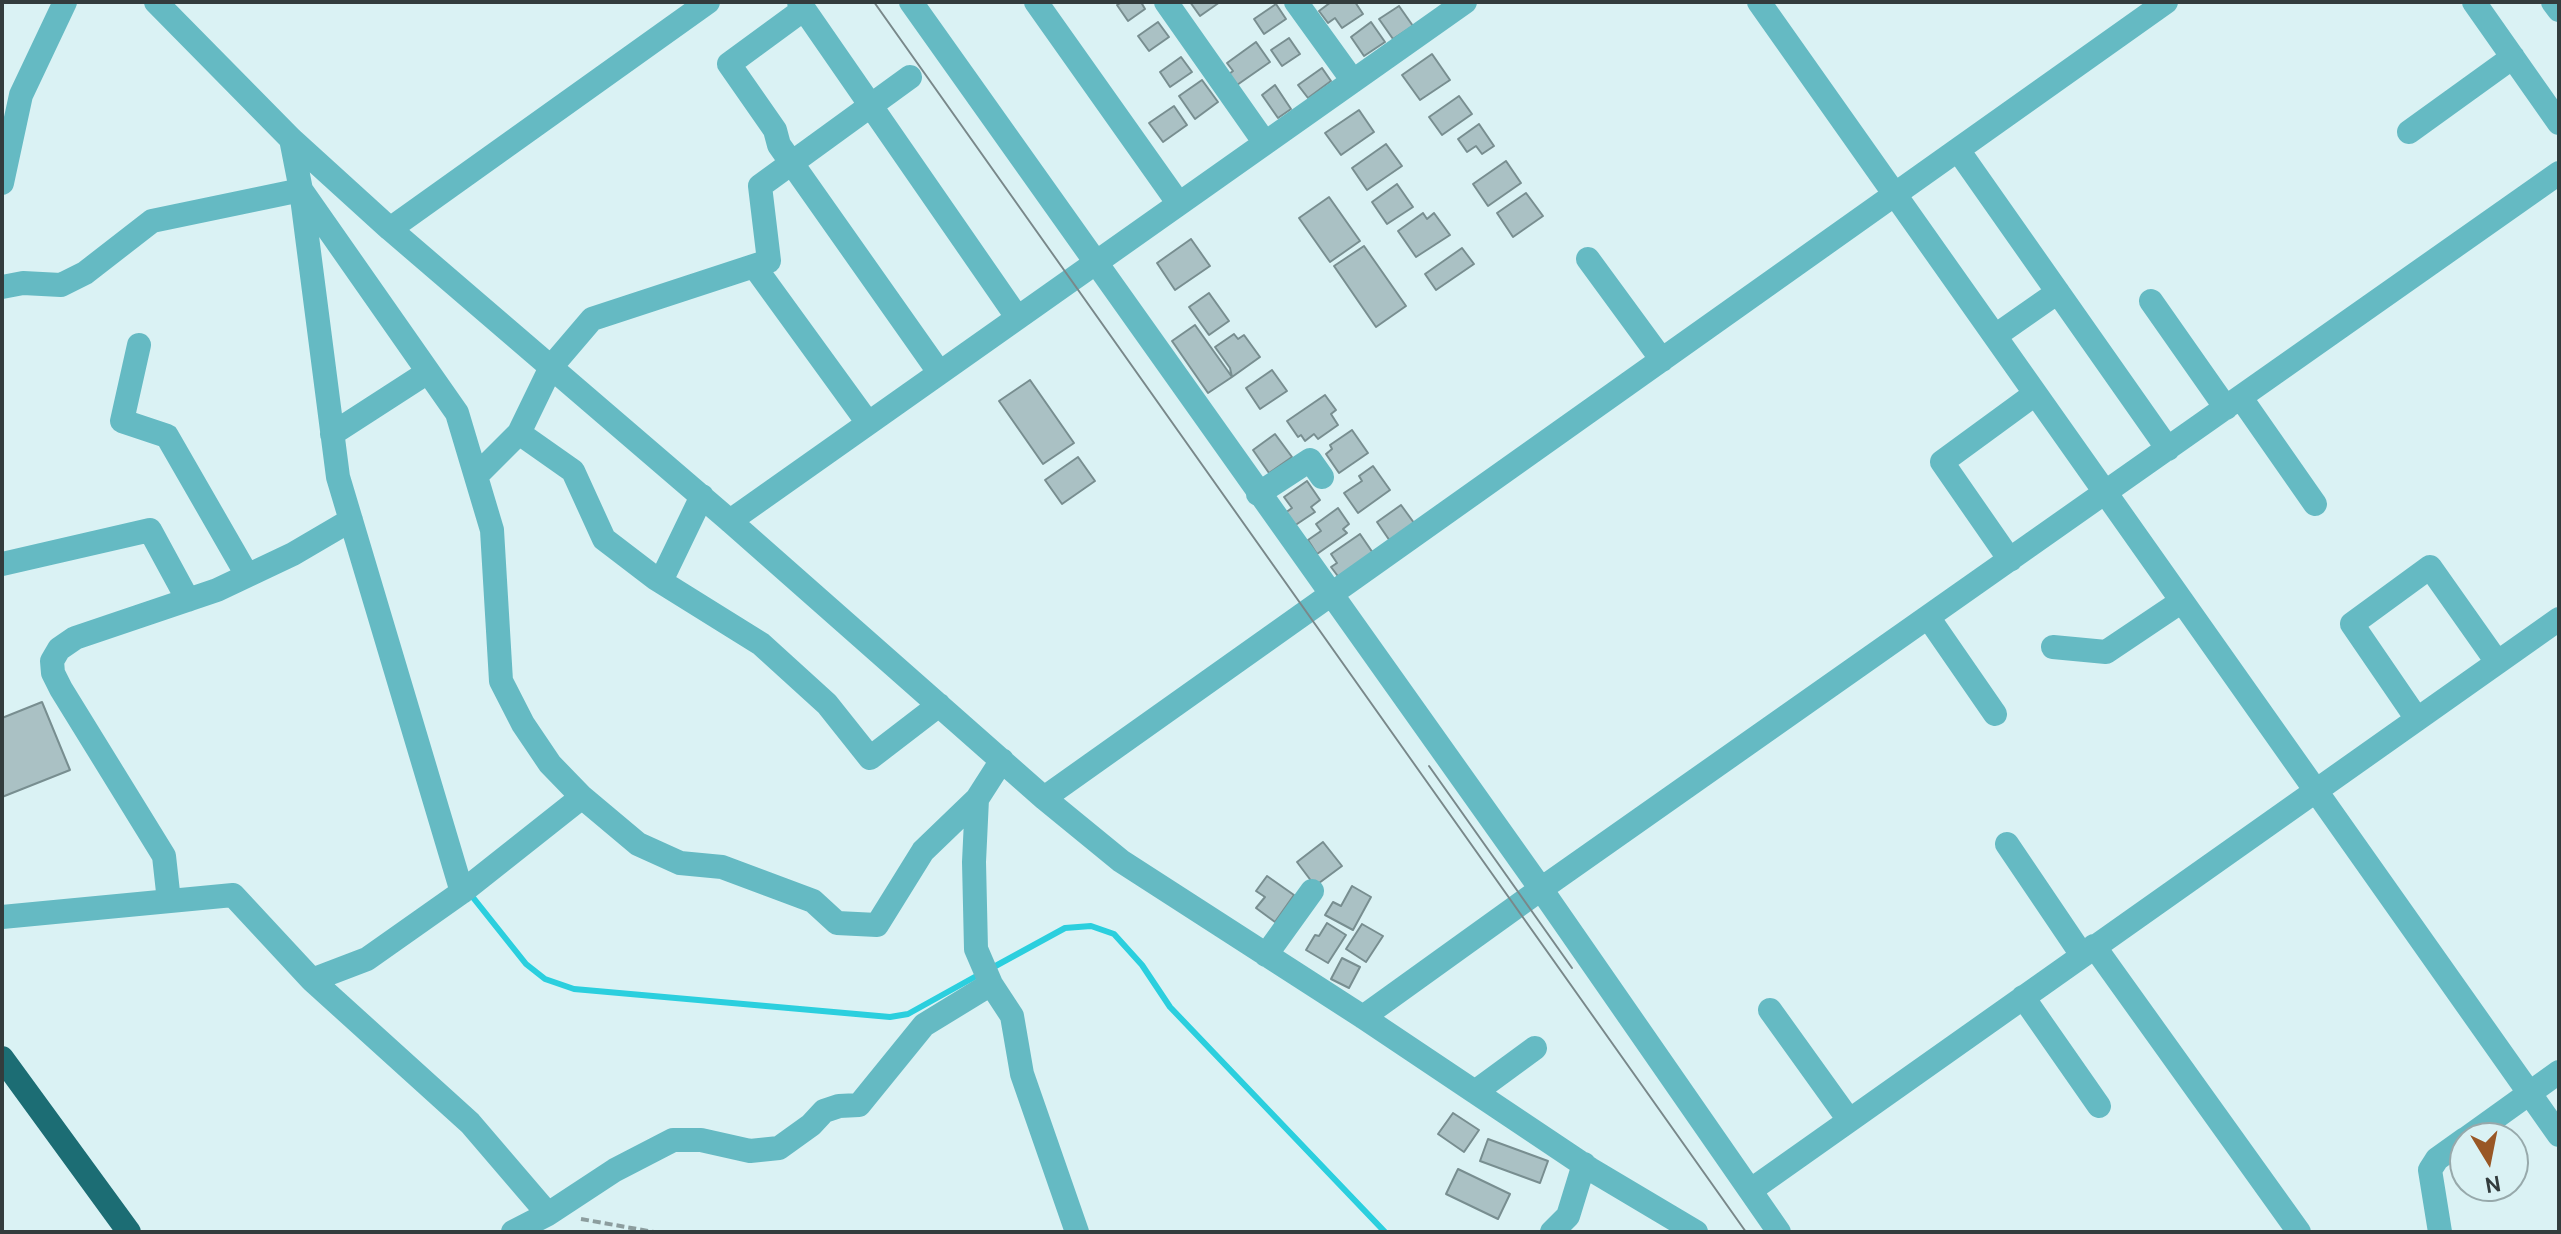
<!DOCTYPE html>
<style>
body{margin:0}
#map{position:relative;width:2561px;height:1234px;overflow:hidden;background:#daf2f4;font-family:Cabin,sans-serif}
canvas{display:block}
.frame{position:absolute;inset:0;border:4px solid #333c3d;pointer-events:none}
.north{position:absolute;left:2449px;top:1122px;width:80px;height:80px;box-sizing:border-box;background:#daf2f4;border:2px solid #97a9ab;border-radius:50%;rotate:170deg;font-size:22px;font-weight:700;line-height:32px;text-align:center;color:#333c3d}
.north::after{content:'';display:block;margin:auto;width:28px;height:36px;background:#995725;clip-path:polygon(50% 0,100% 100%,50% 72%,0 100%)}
</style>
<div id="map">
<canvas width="2561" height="1234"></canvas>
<div class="frame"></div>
<div class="north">N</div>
</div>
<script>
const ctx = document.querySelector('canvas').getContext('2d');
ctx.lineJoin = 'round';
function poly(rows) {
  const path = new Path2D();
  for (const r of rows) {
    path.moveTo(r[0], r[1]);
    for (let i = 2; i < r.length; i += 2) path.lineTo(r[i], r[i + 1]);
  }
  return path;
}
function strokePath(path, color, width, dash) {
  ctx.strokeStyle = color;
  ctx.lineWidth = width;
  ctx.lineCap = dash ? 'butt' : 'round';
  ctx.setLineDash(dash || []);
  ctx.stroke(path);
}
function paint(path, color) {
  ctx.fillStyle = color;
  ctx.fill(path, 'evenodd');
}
strokePath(poly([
 [471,895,526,964,545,979,574,989,890,1017,908,1014,980,974],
 [990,969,1065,928,1091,926,1114,934,1142,965,1170,1007,1385,1232]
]), '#2bcfde', 6);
const building = poly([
 [1122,2,1141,2,1145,9,1128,21,1117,5,1122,2],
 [1190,2,1220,2,1200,16,1190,2],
 [1331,2,1355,2,1363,14,1342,28,1335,18,1328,23,1319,11,1331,2],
 [1276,4,1286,19,1264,34,1254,19,1276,4],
 [1399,6,1413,26,1393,39,1379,19,1399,6],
 [1158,22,1169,37,1149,51,1138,36,1158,22],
 [1371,22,1385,42,1364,56,1351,37,1371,22],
 [1289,38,1300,54,1282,66,1271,50,1289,38],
 [1256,42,1270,62,1237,85,1229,74,1233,71,1227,63,1256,42],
 [1432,54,1450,80,1420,100,1402,75,1432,54],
 [1181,57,1192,72,1170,87,1160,72,1181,57],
 [1322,68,1331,81,1308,98,1298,85,1322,68],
 [1202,80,1218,102,1195,119,1179,96,1202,80],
 [1275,85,1291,109,1278,118,1262,95,1275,85],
 [1459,96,1472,114,1442,135,1429,117,1459,96],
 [1174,106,1187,125,1163,142,1149,123,1174,106],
 [1359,110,1374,132,1341,155,1325,133,1359,110],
 [1479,124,1494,146,1482,154,1476,146,1467,152,1458,139,1479,124],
 [1386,144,1402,166,1367,190,1352,168,1386,144],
 [1506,161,1521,183,1488,206,1473,184,1506,161],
 [1397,184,1413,207,1387,224,1372,202,1397,184],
 [1526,193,1543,216,1513,237,1497,213,1526,193],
 [1329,197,1360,241,1330,262,1299,218,1329,197],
 [1423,213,1427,219,1434,213,1450,235,1416,257,1398,231,1423,213],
 [1191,239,1210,266,1175,290,1157,263,1191,239],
 [1364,246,1406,306,1376,327,1334,266,1364,246],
 [1462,248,1474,264,1436,290,1425,274,1462,248],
 [1209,293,1229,321,1209,335,1189,307,1209,293],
 [1195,325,1232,377,1208,393,1172,341,1195,325],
 [1234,334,1238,339,1244,335,1260,357,1232,377,1230,368,1215,347,1234,334],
 [1272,370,1287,391,1260,409,1246,388,1272,370],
 [1030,380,1074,443,1043,464,999,401,1030,380],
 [1325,395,1336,410,1331,414,1338,425,1318,439,1314,434,1305,441,1301,435,1298,437,1287,421,1325,395],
 [1352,430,1368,453,1339,473,1326,454,1332,449,1330,445,1352,430],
 [1275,434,1292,457,1269,473,1253,450,1275,434],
 [1078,457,1095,481,1062,504,1045,480,1078,457],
 [1373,466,1390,490,1358,513,1344,493,1362,481,1359,476,1373,466],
 [1307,481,1320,500,1311,507,1315,512,1294,526,1285,513,1292,508,1284,497,1307,481],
 [1401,505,1417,527,1392,544,1377,522,1401,505],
 [1338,508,1349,524,1343,529,1347,533,1317,554,1308,540,1321,531,1316,524,1338,508],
 [1360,534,1375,556,1340,579,1331,567,1337,563,1331,554,1360,534],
 [42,702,70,770,2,797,2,718,42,702],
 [1323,842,1342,866,1315,886,1297,862,1323,842],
 [1267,876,1294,895,1275,922,1256,908,1265,897,1256,891,1267,876],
 [1352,886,1371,897,1353,930,1325,915,1333,902,1341,906,1352,886],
 [1327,923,1346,935,1328,963,1306,950,1315,935,1319,936,1327,923],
 [1362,924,1383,936,1366,962,1346,949,1362,924],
 [1342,958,1360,967,1349,988,1331,979,1342,958],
 [1453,1113,1479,1130,1464,1152,1438,1134,1453,1113],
 [1488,1139,1548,1161,1540,1183,1480,1161,1488,1139],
 [1458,1169,1510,1194,1498,1219,1446,1194,1458,1169]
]);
paint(building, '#aac1c4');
strokePath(building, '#788e90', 2);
strokePath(poly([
 [581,1219,654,1232]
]), '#8c9d9e', 4, [8, 4]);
strokePath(poly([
 [156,2,291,139,390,229,730,521,1044,798,1121,861,1363,1017,1590,1169,1696,1232],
 [799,2,1017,317],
 [911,2,1541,889,1779,1232],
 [1036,2,1179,204],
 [1166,2,1265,143],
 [1296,2,1353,81],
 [1759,2,2559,1135],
 [2474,2,2559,123],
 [2553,2,2559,10],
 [804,9,729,64,775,130,779,145,939,372],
 [2409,132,2513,57],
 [291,139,301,190,338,477,462,892,582,797],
 [1958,150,2168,449],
 [2,183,21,95,65,2],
 [301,190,457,413,492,530,501,681,523,724,550,764,582,797,638,844,680,863,722,867,813,901,837,923,877,925,923,851,977,799,1002,760],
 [390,229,708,2],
 [1588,259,1662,360],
 [754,266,868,423],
 [2,287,23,283,61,285,85,273,152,221,301,190],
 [2151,301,2226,408],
 [1995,336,2058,292],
 [139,345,122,421,167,436,247,575],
 [2241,398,2315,504],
 [519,433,573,471,604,539,655,578,761,644,827,704,870,758,939,705],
 [332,434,428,372],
 [476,476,519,433,551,367,592,319,769,261,760,186,910,77],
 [1258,494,1310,460,1322,477],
 [730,521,1465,2],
 [2010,560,1942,462,2035,394],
 [2,564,150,530,188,600],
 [661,581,702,496],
 [1928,617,1995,714],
 [2053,647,2106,652,2182,601],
 [2417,719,2352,624,2430,567,2497,662],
 [1044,798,2166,2],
 [977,799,974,862,976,949,991,984,1012,1016,1022,1074,1077,1232],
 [2007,844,2082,955],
 [169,901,164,856,61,689,53,673,52,661,59,649,75,638,217,590,293,554,351,520],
 [2,917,233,895,312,980,470,1123,548,1214],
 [2094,946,2299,1232],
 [1266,955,1312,891],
 [312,980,367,959,462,892],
 [2023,997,2099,1106],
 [1770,1010,1849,1120],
 [1363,1017,1541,889,2559,173],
 [1475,1092,1535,1048],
 [2467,1138,2559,1072],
 [1751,1190,2559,619],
 [513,1232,548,1214,615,1170,673,1140,701,1140,750,1151,779,1148,811,1125,824,1111,839,1106,859,1105,924,1025,991,984],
 [1552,1232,1568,1216,1584,1164],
 [2440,1232,2430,1170,2437,1159,2465,1139]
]), '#65bac3', 24);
strokePath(poly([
 [2,1058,129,1232]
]), '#1c6d74', 24);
strokePath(poly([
 [874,2,1746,1232],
 [1429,766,1572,968]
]), '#79888a', 2);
</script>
